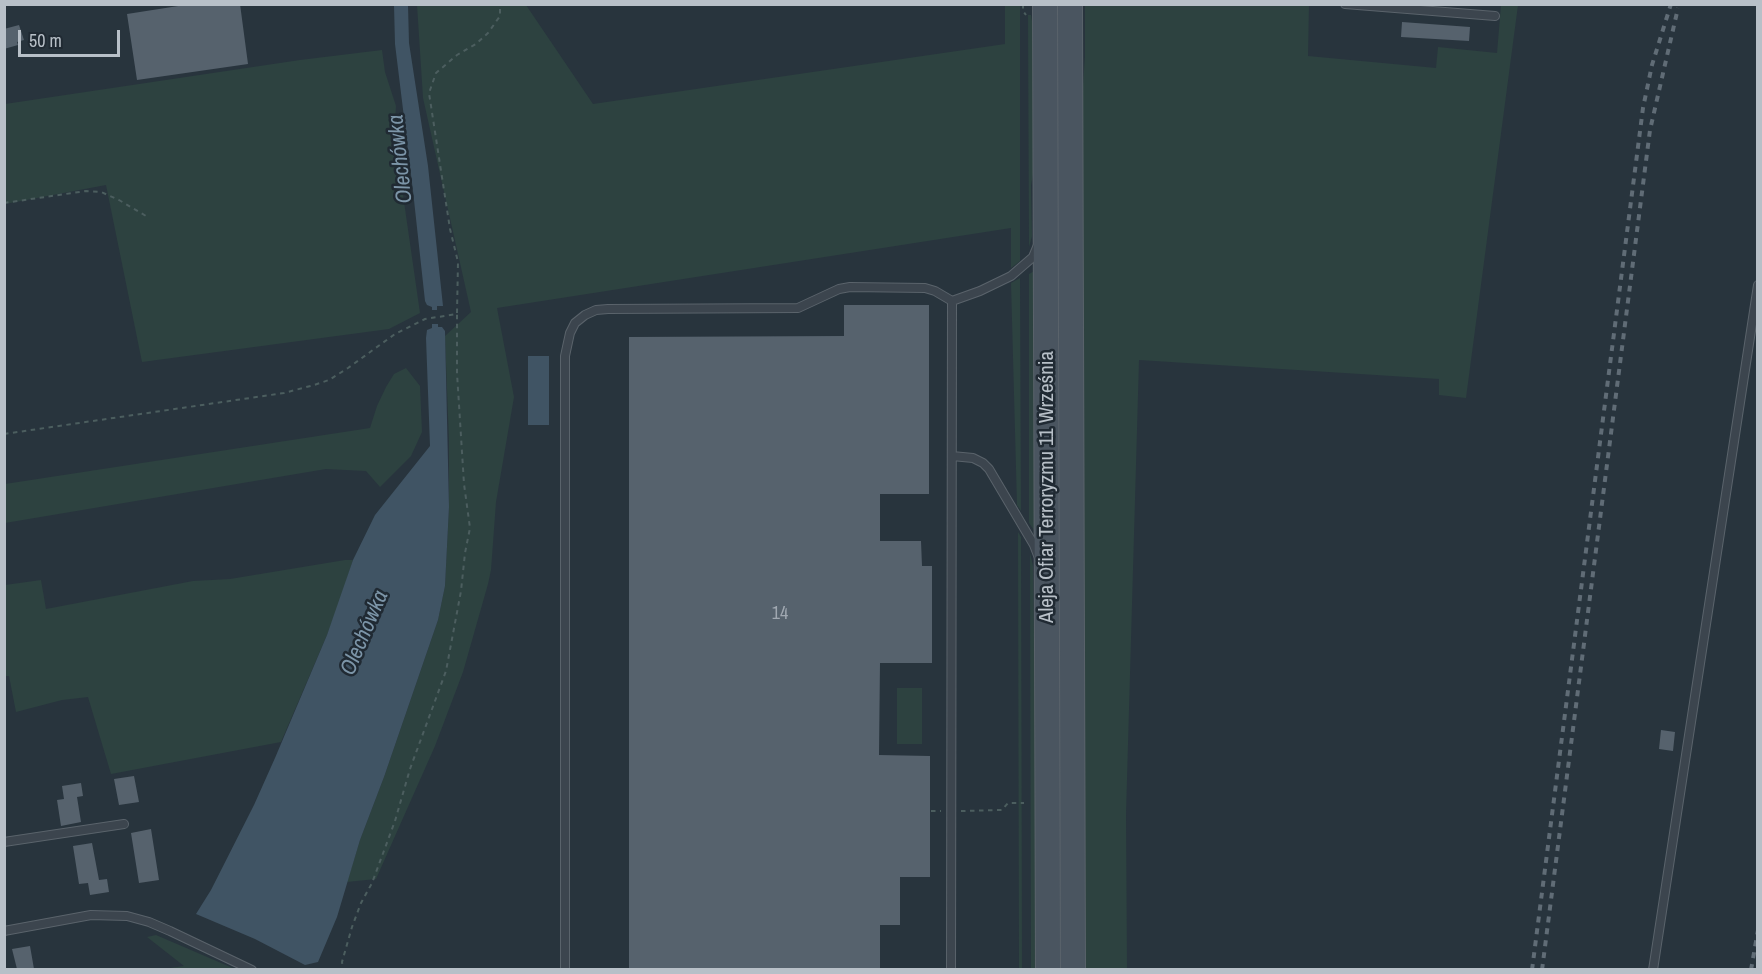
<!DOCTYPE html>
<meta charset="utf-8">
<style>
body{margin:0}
#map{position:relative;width:1762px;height:974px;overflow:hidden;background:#28343d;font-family:"Archivo Narrow",sans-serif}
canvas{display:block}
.frame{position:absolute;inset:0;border:6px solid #b8c0c8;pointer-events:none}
.scale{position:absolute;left:18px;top:30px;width:102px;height:27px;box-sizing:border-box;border:3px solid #b8c0c8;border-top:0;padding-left:8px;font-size:18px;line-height:21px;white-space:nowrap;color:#b8c0c8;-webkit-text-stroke:4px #202a33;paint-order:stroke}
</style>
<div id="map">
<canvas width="1762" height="974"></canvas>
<div class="frame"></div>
<div class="scale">50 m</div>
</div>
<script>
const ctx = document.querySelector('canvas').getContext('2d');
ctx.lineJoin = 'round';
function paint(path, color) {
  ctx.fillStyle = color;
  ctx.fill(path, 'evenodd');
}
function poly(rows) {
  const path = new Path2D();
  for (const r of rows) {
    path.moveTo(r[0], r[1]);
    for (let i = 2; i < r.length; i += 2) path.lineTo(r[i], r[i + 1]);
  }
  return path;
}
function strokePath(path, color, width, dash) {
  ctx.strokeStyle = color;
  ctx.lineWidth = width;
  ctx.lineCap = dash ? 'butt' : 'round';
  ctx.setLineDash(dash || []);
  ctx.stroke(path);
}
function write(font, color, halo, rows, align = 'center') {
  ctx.font = font + ' "Archivo Narrow",sans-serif';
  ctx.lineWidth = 5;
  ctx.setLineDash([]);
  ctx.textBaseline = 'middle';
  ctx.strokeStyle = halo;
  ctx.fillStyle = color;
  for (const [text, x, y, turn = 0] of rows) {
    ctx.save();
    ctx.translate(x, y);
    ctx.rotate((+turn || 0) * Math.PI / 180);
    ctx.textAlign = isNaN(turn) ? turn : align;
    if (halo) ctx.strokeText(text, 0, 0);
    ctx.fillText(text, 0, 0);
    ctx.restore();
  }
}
paint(poly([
 [417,5,526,5,593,104,1005,44,1005,5,1020,5,1020,261,1011,268,1011,228,497,308,514,397,496,502,491,570,488,584,463,672,435,746,376,879,347,882,360,840,384,777,438,620,445,586,449,507,449,442,445,336,471,312,423,98],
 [1085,5,1309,5,1308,56,1436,68,1438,47,1497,53,1501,5,1518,5,1466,398,1439,395,1439,379,1139,360,1126,814,1127,969,1083,969,1081,115,1085,56],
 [1028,15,1031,15,1036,45,1037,154,1031,185,1032,236,1029,247],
 [382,50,385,72,396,106,395,121,393,125,420,313,389,329,142,362,106,185,5,204,5,104,300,60],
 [1036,270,1039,537,1029,523,1029,274],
 [1020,278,1021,511,1017,505,1011,283],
 [406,368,420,386,422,432,411,456,380,487,366,471,326,469,5,523,5,484,370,428,377,406,386,387,394,374],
 [1018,532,1021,537,1022,970,1019,969],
 [1030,553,1033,566,1034,633,1035,643,1040,970,1031,969],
 [345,560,353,560,339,604,327,635,281,742,111,774,88,697,62,700,16,712,9,676,5,676,4,583,5,585,41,580,46,609,193,581,230,579],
 [897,688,922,688,922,744,897,744],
 [156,935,235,969,164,969,184,966,147,937]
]), '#2d4240');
paint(poly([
 [394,5,408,5,409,43,428,166,443,306,437,306,437,310,432,310,432,307,427,305,425,301,413,191,395,44],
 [432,324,438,324,438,327,442,327,445,331,449,507,445,586,438,620,384,777,360,840,337,917,318,962,305,965,255,939,196,914,211,890,254,805,275,758,327,635,353,560,375,515,430,446,426,338,427,330,432,328],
 [528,356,549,356,549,425,528,425]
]), '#405464');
paint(poly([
 [191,4,240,4,248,64,137,80,127,14],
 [1402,22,1470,27,1469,41,1401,37],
 [19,25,24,40,17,42,18,45,4,49,4,29],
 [844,305,929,305,929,494,880,494,880,541,921,541,922,566,932,566,932,663,880,663,879,755,930,756,930,877,900,877,900,925,880,925,880,969,629,969,629,337,844,336],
 [1661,730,1675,732,1673,751,1659,749],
 [134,776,139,802,119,805,114,779],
 [81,783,83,796,77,797,81,822,61,826,57,800,64,799,62,786],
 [151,829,159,880,139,883,131,833],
 [92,843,99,880,107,879,109,892,90,895,88,883,79,884,73,846],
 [30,946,34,969,17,969,12,949]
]), '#56626d');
const lane = poly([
 [1345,4,1495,16],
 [952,456,973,458,983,463,989,469,1034,545,1039,558],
 [4,842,124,824],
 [4,931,91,915,127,916,149,922,170,931,252,970],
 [565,970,565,356,570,333,575,323,585,315,596,310,608,309,798,308,839,289,850,287,925,288,935,291,952,301,980,291,1011,276,1033,257,1038,245],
 [951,970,952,301],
 [1653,970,1758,285]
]);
const secondary = poly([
 [1045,4,1048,970],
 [1070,4,1073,970]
]);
strokePath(lane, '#5a636b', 10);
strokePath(secondary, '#5a636b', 26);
strokePath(poly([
 [1023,4,1023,11,1026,15],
 [4,203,86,191,101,192,119,200,146,216],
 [457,313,458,262,450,229,429,93,436,73,457,55,476,44,488,33,500,16,500,4],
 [4,434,284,393,314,385,329,380,348,368,395,334,425,319,457,314,457,373,464,484,470,528,465,553,461,591,446,671,410,769,395,821,372,883,361,903,352,927,342,962,343,970],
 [931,811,941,811],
 [961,811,1002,810,1008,803,1024,803]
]), '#4c5e5f', 2, [4.5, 4.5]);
strokePath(lane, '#3c454e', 8);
strokePath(secondary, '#4a5560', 24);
strokePath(poly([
 [1532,970,1643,108,1652,65,1671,4],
 [1542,970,1650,130,1678,8],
 [1751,970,1758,930]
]), '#606c76', 4, [6, 6]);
write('18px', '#a0a8b1', null, [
 ["14",780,614]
]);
write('21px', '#b8c0c8', '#202a33', [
 ["Aleja Ofiar Terroryzmu 11 Września",1047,487,-90]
]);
write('italic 22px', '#7c95a8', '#202a33', [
 ["Olechówka",401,159,-96],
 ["Olechówka",365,633,-67]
]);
</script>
